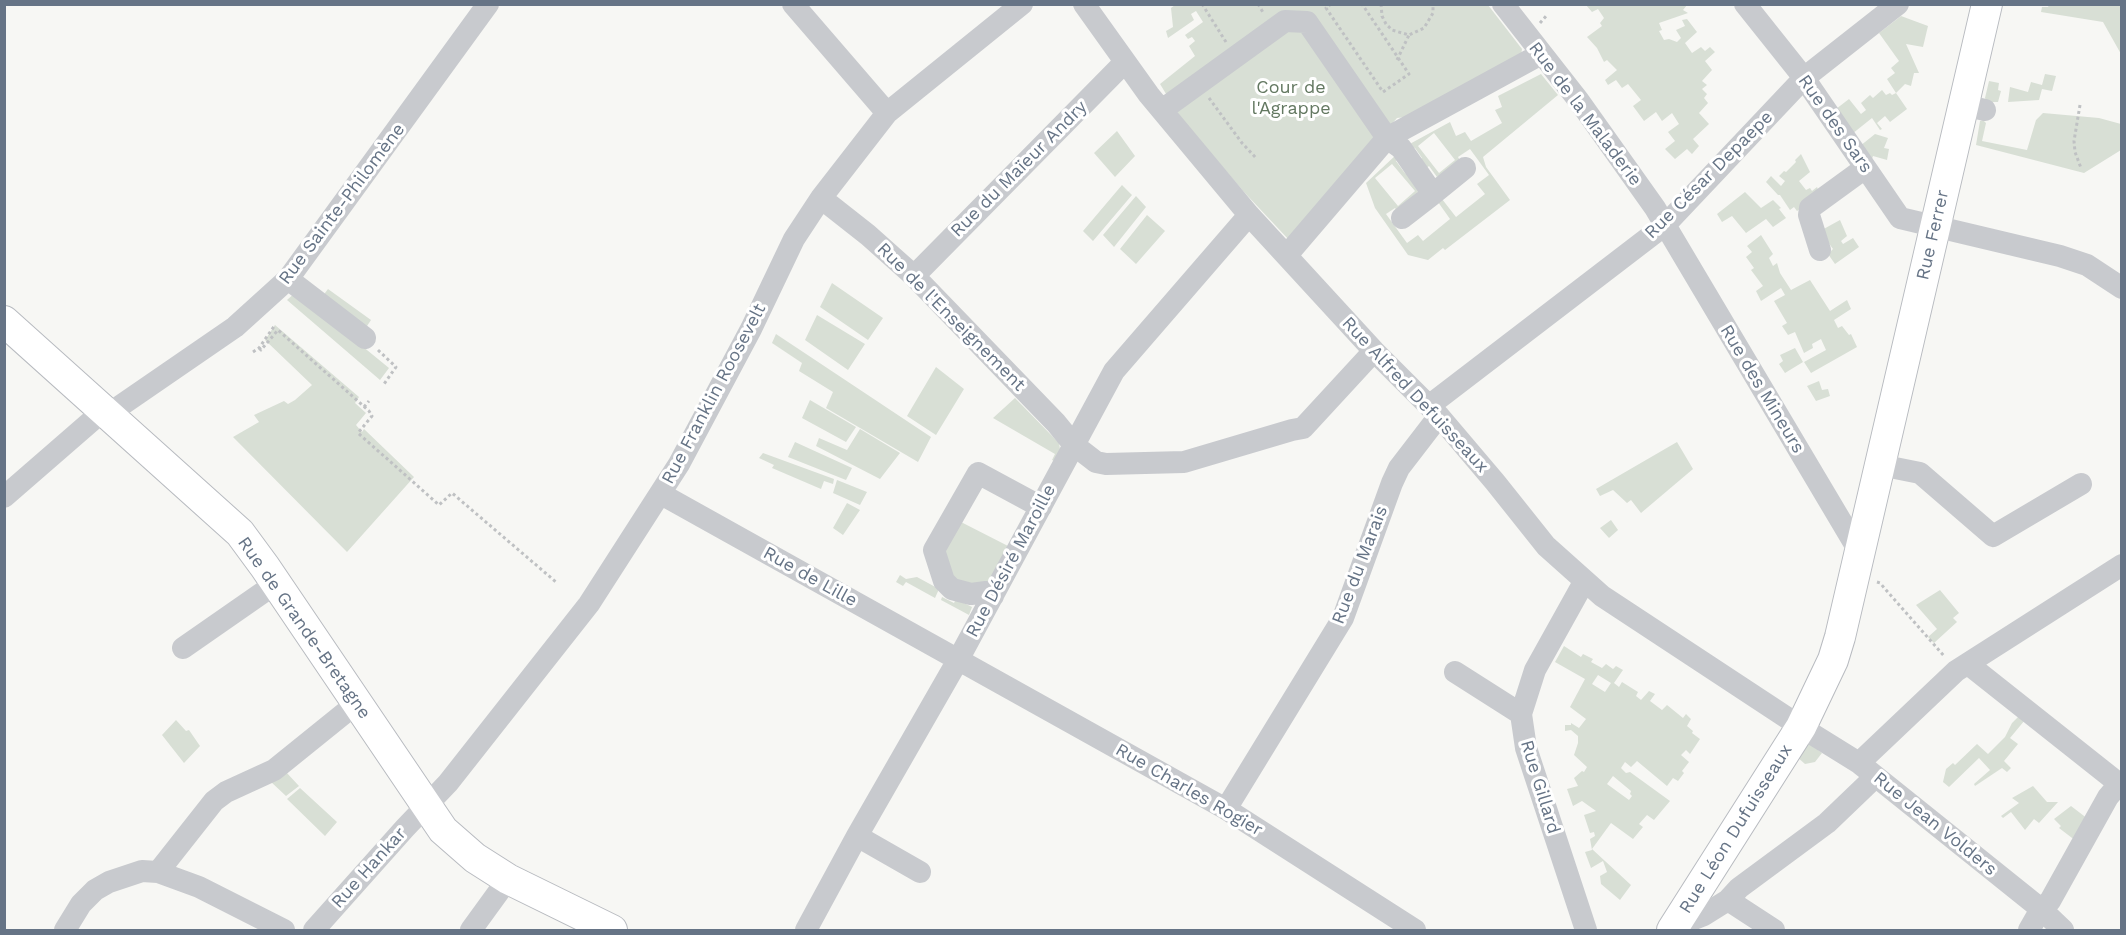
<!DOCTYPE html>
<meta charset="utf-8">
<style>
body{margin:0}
#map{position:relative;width:2126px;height:935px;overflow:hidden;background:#f7f7f4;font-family:"Work Sans",sans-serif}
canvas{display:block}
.frame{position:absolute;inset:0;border:6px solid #667486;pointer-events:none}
</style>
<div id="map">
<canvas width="2126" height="935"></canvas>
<div class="frame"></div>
</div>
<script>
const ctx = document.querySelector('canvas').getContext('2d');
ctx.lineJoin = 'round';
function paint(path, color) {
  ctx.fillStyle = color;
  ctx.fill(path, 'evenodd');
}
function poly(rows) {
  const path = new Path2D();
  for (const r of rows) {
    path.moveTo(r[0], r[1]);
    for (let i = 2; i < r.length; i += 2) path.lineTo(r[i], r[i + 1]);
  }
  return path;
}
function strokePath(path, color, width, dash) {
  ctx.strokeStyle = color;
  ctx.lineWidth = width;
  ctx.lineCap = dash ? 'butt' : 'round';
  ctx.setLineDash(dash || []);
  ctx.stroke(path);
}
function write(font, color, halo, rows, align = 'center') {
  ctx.font = font + ' "Work Sans",sans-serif';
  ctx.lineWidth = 6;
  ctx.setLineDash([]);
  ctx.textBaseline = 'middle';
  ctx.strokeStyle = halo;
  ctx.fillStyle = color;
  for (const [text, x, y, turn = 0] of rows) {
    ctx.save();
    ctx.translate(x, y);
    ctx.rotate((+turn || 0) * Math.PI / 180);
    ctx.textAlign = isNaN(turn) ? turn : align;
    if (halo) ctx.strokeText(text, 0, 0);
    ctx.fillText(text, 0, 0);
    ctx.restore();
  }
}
paint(poly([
 [1175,5,1488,5,1522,49,1521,56,1406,117,1397,118,1290,241,1244,192,1182,120,1160,84,1195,56,1189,46,1195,41,1192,37,1188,39,1185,35,1203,22,1196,11,1191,14,1194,20,1168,38,1166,31,1173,27,1171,8],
 [1586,5,1687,5,1683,10,1688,13,1659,23,1662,30,1659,31,1664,40,1669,39,1677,42,1681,38,1676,30,1685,26,1682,20,1687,19,1697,32,1685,43,1692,53,1701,47,1705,51,1710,47,1715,52,1705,61,1712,70,1702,81,1707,85,1702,89,1707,94,1704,98,1708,103,1699,113,1709,124,1693,139,1699,146,1692,154,1687,149,1675,159,1665,149,1675,141,1668,132,1679,124,1672,113,1662,121,1656,112,1644,121,1633,106,1641,100,1628,84,1622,88,1616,80,1608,85,1605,80,1617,70,1607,60,1604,62,1597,48,1587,37,1602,26,1600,23,1604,18,1598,9,1592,12],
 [2049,5,2121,5,2121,54,2103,22,2041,12,2042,7,2048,7],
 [1901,16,1928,26,1923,47,1906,44,1919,73,1914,73,1911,86,1905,84,1896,93,1907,109,1890,122,1885,116,1877,123,1882,129,1880,130,1872,118,1852,134,1836,109,1849,99,1861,114,1866,110,1861,103,1870,95,1873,98,1882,90,1886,95,1890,93,1892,95,1896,93,1887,79,1895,73,1891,68,1899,61,1879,33],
 [1541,74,1558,95,1483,157,1486,167,1510,200,1445,250,1443,248,1428,260,1408,255,1375,208,1366,183,1397,154,1399,158,1396,161,1404,172,1423,187,1397,211,1395,208,1386,214,1407,243,1418,235,1423,241,1450,219,1438,202,1442,199,1456,217,1485,194,1477,184,1489,175,1470,149,1458,157,1462,164,1437,177,1429,166,1425,169,1419,161,1422,158,1415,148,1406,146,1450,122,1456,136,1465,132,1471,141,1502,123,1495,110,1502,107,1498,96],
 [1434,133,1455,160,1439,173,1418,146],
 [1392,164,1415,191,1398,206,1375,178],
 [2045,74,2056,76,2052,91,2042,89,2039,100,2008,102,2010,87,2028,92,2031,82,2042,85],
 [1989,81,1999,83,1998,90,2001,91,1998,102,1987,102,1985,98],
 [2043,113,2099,118,2121,124,2121,150,2084,173,1976,145,1980,121,1983,120,1986,123,1982,141,2027,150,2036,120],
 [1117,131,1135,156,1115,177,1094,153],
 [1875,134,1888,138,1884,148,1889,149,1887,160,1873,156,1871,162,1860,146],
 [1801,154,1810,172,1799,181,1806,190,1810,188,1812,191,1817,187,1820,194,1797,211,1794,207,1790,210,1780,195,1778,195,1766,182,1771,176,1781,186,1785,181,1779,176,1784,171,1786,172,1796,162,1795,160],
 [1122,185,1132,195,1093,241,1083,231],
 [1745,192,1761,208,1773,200,1781,208,1779,209,1786,218,1773,227,1766,219,1746,233,1732,216,1722,222,1717,214],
 [1136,196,1146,207,1114,247,1103,235],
 [1147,215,1165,231,1136,264,1120,249],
 [1840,220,1847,236,1841,241,1843,244,1853,238,1859,247,1835,264,1828,254,1833,249,1820,231],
 [1761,235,1773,254,1769,258,1773,266,1777,263,1780,273,1791,290,1810,280,1830,311,1847,300,1851,309,1834,320,1838,328,1842,326,1849,335,1851,334,1857,347,1811,373,1804,362,1826,350,1821,339,1812,344,1813,348,1804,353,1795,332,1788,335,1782,326,1787,323,1774,301,1785,295,1781,288,1761,301,1756,291,1763,286,1751,270,1754,268,1746,257,1752,252,1747,246],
 [832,283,883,318,868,340,820,307],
 [328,289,371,320,365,329,322,297],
 [296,292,389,368,380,380,287,300],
 [817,315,865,344,848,370,805,340],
 [275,325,359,397,355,403,366,413,356,425,362,432,364,429,414,477,347,552,233,437,259,422,254,415,284,401,288,404,295,400,312,385,265,340],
 [776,334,931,437,918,462,826,408,833,392,799,371,802,363,772,343],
 [1795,348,1803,362,1785,373,1779,364,1783,361,1780,355],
 [936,367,964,389,936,435,907,416],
 [1819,381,1822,390,1828,389,1830,396,1816,401,1807,386],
 [1015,398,1059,443,1060,449,1056,462,1052,460,1055,454,993,418],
 [810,400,856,427,846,442,802,418],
 [860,429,900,453,880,479,816,446,819,438,847,450],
 [795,442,852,468,846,480,788,457],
 [1677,442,1693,469,1641,513,1631,500,1627,503,1613,490,1600,496,1596,489],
 [763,453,834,479,833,484,824,481,821,489,772,468,774,465,759,458],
 [837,480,867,492,860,505,833,493],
 [847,503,860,510,843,535,833,528],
 [1611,520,1618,530,1609,538,1600,528],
 [961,522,1010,547,992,581,958,586,943,555],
 [900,575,906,579,917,577,939,589,935,598,906,582,903,586,896,582],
 [1940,590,1959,613,1953,618,1957,622,1934,643,1928,637,1937,629,1916,605],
 [942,597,954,603,956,599,972,607,969,615,941,600],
 [1564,646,1581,657,1583,654,1593,659,1591,662,1602,668,1606,664,1613,669,1616,666,1623,670,1614,683,1619,687,1622,682,1638,692,1636,696,1641,700,1649,691,1655,694,1650,701,1662,710,1667,705,1683,718,1686,714,1691,719,1687,726,1693,731,1692,733,1700,739,1690,754,1686,750,1681,755,1689,762,1682,771,1684,773,1678,781,1673,778,1667,786,1637,761,1631,767,1625,762,1621,768,1626,773,1630,772,1670,801,1654,820,1647,815,1639,824,1643,827,1633,839,1611,823,1592,849,1631,885,1620,900,1601,884,1600,876,1607,872,1603,861,1591,868,1585,852,1592,850,1590,839,1595,836,1594,832,1590,833,1584,815,1596,811,1582,801,1573,806,1567,789,1578,786,1574,778,1582,771,1584,772,1587,767,1574,755,1578,743,1578,736,1571,730,1565,731,1565,725,1571,725,1571,723,1579,728,1586,719,1570,707,1585,679,1555,662],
 [1598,675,1611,683,1605,692,1592,684],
 [1613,776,1631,791,1630,794,1632,796,1629,800,1607,784],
 [2019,716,2025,720,2010,738,2018,744,2004,761,2011,768,2007,772,2002,768,1975,786,1974,784,1990,770,1979,758,1949,787,1943,782,1946,769,1953,763,1955,765,1977,744,1988,754,2005,737,2012,723],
 [176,720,186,731,189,730,200,746,184,763,162,735],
 [1810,744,1822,753,1815,762,1805,764,1796,756,1802,746],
 [286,772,299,786,286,796,270,781],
 [2033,786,2047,802,2058,802,2039,823,2034,819,2025,830,2011,812,2003,818,2001,816,2019,803,2012,798],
 [300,788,337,822,325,836,287,799],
 [2071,806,2088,819,2076,841,2059,828,2061,826,2054,819]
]), '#d8dfd5');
const major = poly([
 [4,321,240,533,265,567,443,830,475,858,508,879,612,930],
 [1672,930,1801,727,1833,660,1840,637,1987,4]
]);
strokePath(major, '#b8bbc0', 32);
strokePath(poly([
 [1202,4,1226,42],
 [1258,4,1264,14],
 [1331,4,1326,8,1383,92,1409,74,1362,4],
 [1381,4,1382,16,1386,24,1392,30,1409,35,1424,28,1433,13,1433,4],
 [1540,23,1547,15],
 [1397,60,1409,35],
 [1209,98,1242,143,1256,158],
 [2080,105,2074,141,2075,152,2081,168],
 [259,348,261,350,278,330,369,411,372,416,358,433,439,505,452,493,556,582],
 [378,350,396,367,384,384],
 [253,352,259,348,275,325],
 [364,407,369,401],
 [1877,582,1880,583,1944,656]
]), '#bfc1c3', 3, [3, 3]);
strokePath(poly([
 [793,4,887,113],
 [1084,4,1149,95,1249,215,1374,351,1439,416,1495,482,1546,546,1602,596,1801,727,1859,763,2041,909,2063,930],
 [1503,4,1579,101,1655,208,1860,553],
 [1745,4,1804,78,1900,218,2060,256,2087,265,2122,288],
 [1963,105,1985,110],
 [1162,110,1285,21,1307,22,1387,138,1401,148,1433,194,1402,218],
 [1433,194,1465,168],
 [821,198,868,235,914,276,1056,423,1074,445,1096,462,1106,464,1184,462,1292,430,1303,428,1374,351],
 [1820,250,1809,215,1810,208,1865,168],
 [1287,255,1387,138,1541,54],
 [914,276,1125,62],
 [288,279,365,338],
 [1430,405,1665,225,1804,78,1898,4],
 [107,415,235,327,288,279,488,4],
 [1880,465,1920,473,1993,536,2081,484],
 [661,494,1226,809,1415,930],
 [4,497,103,411],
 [1584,582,1535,670,1521,714,1526,748,1586,930],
 [993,596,986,592,971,594,952,589,944,581,934,550,978,473,1041,507],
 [183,648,275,584],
 [1968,664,2122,786],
 [1455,672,1521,714],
 [1859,763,1956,671,2122,565],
 [1226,809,1343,618,1392,483,1399,468,1439,416],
 [857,836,920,872],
 [158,872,214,801,226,792,274,770,357,703],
 [1728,900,1774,930],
 [1674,927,1704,915,1728,900,1739,888,1827,823,1875,777],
 [65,930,81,904,95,890,109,882,142,871,158,872,199,887,284,930],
 [314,930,405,828,448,783,589,604,679,464,751,329,794,239,821,198,887,113,1022,4],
 [471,930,508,879],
 [806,930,857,836,958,660,1114,371,1249,215],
 [2029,930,2041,909,2050,901,2108,797,2119,784]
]), '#c8cace', 22);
strokePath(major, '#fff', 30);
write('18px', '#637861', '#fff', [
 ["Cour de",1291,88],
 ["l'Agrappe",1291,109]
]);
write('18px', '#667486', '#fff', [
 ["Rue de la Maladerie",1585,114,53],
 ["Rue des Sars",1835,124,55],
 ["Rue du Maïeur Andry",1019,169,-45],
 ["Rue César Depaepe",1709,175,-45],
 ["Rue Sainte-Philomène",342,204,-53],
 ["Rue Ferrer",1933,235,-77],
 ["Rue de l'Enseignement",951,317,45],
 ["Rue des Mineurs",1762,389,59],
 ["Rue Franklin Roosevelt",714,394,-62],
 ["Rue Alfred Defuisseaux",1415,395,47],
 ["Rue Désiré Maroille",1011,561,-62],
 ["Rue du Marais",1360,565,-69],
 ["Rue de Lille",810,577,29],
 ["Rue de Grande-Bretagne",304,628,55],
 ["Rue Gillard",1540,787,73],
 ["Rue Charles Rogier",1189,790,30],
 ["Rue Jean Volders",1935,824,39],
 ["Rue Léon Dufuisseaux",1736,829,-58],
 ["Rue Hankar",369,868,-48]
]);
</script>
